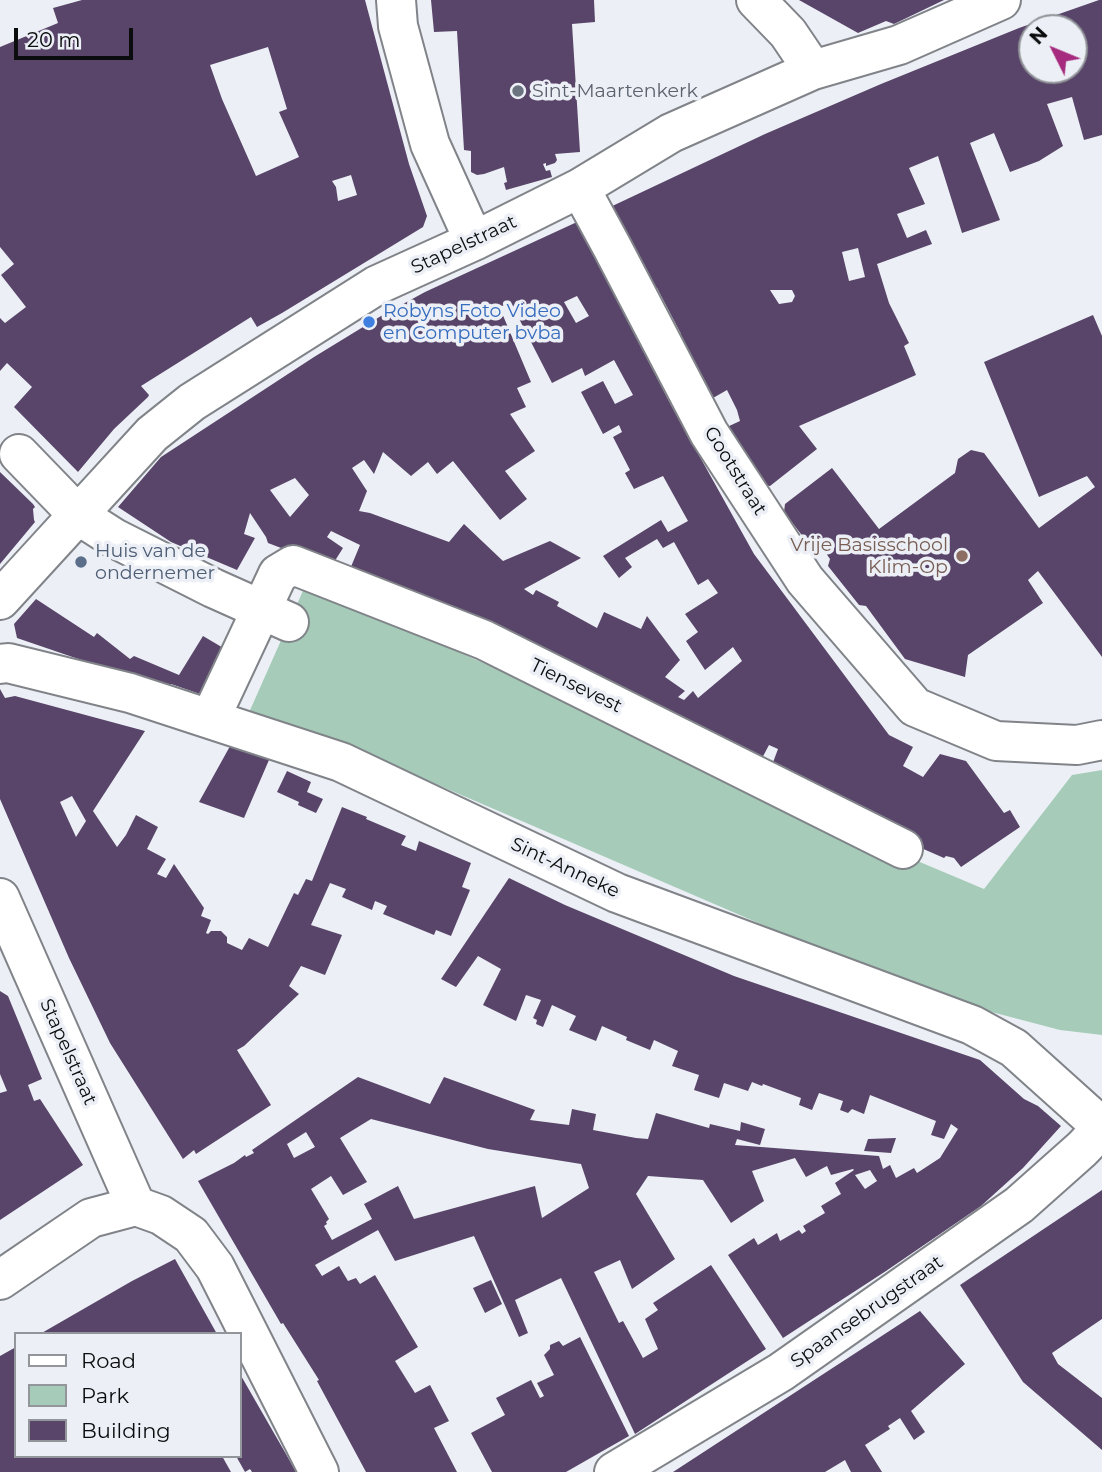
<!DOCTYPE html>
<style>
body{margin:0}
#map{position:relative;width:1102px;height:1472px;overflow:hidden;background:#ecf0f6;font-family:Montserrat,sans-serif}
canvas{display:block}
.legend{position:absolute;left:14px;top:1332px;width:228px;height:126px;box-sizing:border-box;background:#ecf0f6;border:2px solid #929599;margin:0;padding:9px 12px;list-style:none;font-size:21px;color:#0b0c0e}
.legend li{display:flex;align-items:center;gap:14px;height:35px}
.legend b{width:35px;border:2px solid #929599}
.north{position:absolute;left:1018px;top:14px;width:70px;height:70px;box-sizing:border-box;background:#ecf0f6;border:2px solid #929599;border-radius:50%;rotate:313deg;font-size:19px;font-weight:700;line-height:28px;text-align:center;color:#0b0c0e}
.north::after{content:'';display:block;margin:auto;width:24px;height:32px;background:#a62a7e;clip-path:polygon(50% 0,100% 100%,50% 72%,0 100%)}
.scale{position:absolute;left:14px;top:28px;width:119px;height:32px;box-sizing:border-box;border:4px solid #0b0c0e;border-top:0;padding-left:9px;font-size:21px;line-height:24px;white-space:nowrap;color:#0b0c0e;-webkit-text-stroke:5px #ecf0f6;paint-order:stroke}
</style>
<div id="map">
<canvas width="1102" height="1472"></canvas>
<ul class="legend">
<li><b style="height:9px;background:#fff"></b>Road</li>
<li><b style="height:19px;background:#a6ccb9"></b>Park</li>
<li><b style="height:19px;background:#594569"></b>Building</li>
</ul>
<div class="north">N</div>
<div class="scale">20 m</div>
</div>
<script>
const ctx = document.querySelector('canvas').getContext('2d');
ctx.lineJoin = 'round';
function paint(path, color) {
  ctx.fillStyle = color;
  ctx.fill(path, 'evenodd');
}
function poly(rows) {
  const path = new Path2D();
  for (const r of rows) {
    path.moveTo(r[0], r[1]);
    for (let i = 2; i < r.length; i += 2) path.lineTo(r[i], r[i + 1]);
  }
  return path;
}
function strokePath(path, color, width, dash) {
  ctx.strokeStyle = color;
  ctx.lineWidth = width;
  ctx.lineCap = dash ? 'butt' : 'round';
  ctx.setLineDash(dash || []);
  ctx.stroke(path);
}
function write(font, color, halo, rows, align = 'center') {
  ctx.font = font + ' Montserrat,sans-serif';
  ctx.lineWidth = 7;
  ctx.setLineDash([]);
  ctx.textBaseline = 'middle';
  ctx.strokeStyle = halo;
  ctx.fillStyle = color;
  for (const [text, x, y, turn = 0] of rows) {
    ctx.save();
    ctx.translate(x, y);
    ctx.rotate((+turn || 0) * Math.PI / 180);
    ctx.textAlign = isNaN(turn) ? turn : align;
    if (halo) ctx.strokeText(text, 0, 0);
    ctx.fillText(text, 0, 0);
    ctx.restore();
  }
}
paint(poly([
 [306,584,793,801,889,849,984,889,1072,775,1102,770,1102,1035,1060,1030,923,994,408,772,247,717]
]), '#a6ccb9');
paint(poly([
 [82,0,365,0,409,164,427,216,423,227,282,313,257,327,251,317,141,386,149,395,148,397,114,429,78,472,14,407,32,387,7,363,0,371,0,318,5,323,26,307,1,275,14,264,0,247,0,47,58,23,53,8],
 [268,47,287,109,279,112,299,157,256,176,222,99,210,65],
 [351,175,357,195,338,201,336,187,332,181],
 [431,0,594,0,595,22,572,24,580,152,555,154,557,160,555,163,546,166,546,163,543,164,546,171,550,170,552,177,506,190,504,183,507,182,504,167,484,174,477,175,471,172,471,151,464,150,457,31,434,32],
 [799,0,944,0,894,24,886,21,858,33],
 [1099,0,1102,0,1102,135,1084,140,1072,97,1047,104,1063,146,1039,161,1010,172,994,133,970,143,1000,220,962,233,938,156,909,168,925,204,897,214,907,238,926,230,932,244,877,264,889,303,909,343,904,346,916,375,799,426,817,449,770,486,762,485,727,427,740,421,737,410,727,390,713,398,671,339,681,334,657,288,650,292,606,209,765,134,881,84,1019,28],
 [1032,28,1074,28,1074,70,1032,70],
 [858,248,865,277,849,281,842,252],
 [770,290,792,290,795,296,792,302,779,304],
 [577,222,671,405,754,554,889,735,913,747,903,766,923,777,940,754,966,761,1004,813,1010,810,1020,827,961,867,954,858,946,856,944,858,912,844,772,765,778,749,769,745,759,764,348,574,360,545,331,531,327,537,343,548,331,567,268,543,266,537,250,513,244,534,255,538,237,570,171,542,118,507,161,457,314,357,381,316,425,292],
 [577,296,589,316,576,323,564,302],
 [512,305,552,383,582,368,585,376,614,360,633,395,615,404,603,381,581,392,603,434,619,425,622,432,613,437,630,470,625,473,634,489,663,476,688,521,668,532,661,520,603,556,619,578,632,567,625,558,657,539,663,548,674,542,698,585,708,579,718,593,685,614,698,632,686,641,705,670,733,647,742,661,698,698,693,691,684,700,678,697,685,691,665,677,680,660,647,616,641,629,604,612,597,628,557,606,559,602,536,590,533,595,524,589,581,558,550,541,503,561,464,524,449,542,370,513,359,511,367,491,352,468,364,460,374,474,383,452,411,476,428,462,437,474,453,461,500,520,527,499,505,471,535,451,510,414,526,407,517,388,531,382,499,306],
 [295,478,309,495,290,517,270,490],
 [1093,315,1102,336,1102,657,1038,571,1028,580,1043,603,968,655,965,677,905,659,866,606,859,605,828,566,830,559,821,546,811,547,784,512,785,504,832,468,879,529,955,473,958,459,971,450,984,453,1039,528,1095,487,1087,476,1039,497,984,362],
 [0,472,33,504,35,507,33,509,34,520,35,522,0,564],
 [36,599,94,637,97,633,130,659,134,656,179,675,203,636,225,649,200,694,171,684,169,690,17,638,14,624],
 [0,689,5,698,15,696,145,731,93,811,117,847,126,835,136,815,158,827,147,849,166,859,157,874,166,878,174,864,204,908,201,916,211,920,206,933,208,934,211,931,221,931,227,937,227,943,242,950,249,938,268,947,294,893,298,895,306,879,312,881,342,807,367,817,366,819,406,836,401,845,416,851,419,841,471,863,462,887,470,890,451,936,436,930,434,935,383,914,387,906,375,901,372,910,342,897,346,889,330,883,311,925,342,935,325,975,301,966,289,986,299,994,244,1046,237,1050,271,1105,196,1154,194,1150,183,1159,110,1043,69,958,0,799],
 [72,796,86,821,76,837,60,802],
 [234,739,272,753,244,818,199,802],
 [287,771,311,782,307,792,323,799,316,813,298,805,299,802,277,792],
 [509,878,565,905,734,976,980,1060,1024,1099,1038,1106,1061,1126,1023,1168,981,1206,886,1271,783,1338,728,1255,754,1238,758,1245,777,1233,780,1241,799,1230,802,1234,806,1231,803,1226,825,1213,821,1206,841,1194,835,1183,854,1170,853,1169,831,1175,827,1166,806,1177,795,1158,752,1171,764,1201,731,1223,703,1180,648,1176,636,1194,675,1259,632,1289,620,1260,594,1272,619,1323,623,1321,643,1358,658,1349,645,1319,658,1310,653,1303,711,1265,766,1349,635,1434,561,1278,515,1300,528,1333,519,1337,474,1236,395,1261,378,1230,315,1265,322,1276,339,1266,348,1281,356,1278,360,1284,375,1275,418,1347,395,1361,415,1393,430,1385,449,1421,434,1428,457,1472,366,1472,317,1381,319,1380,283,1323,281,1324,198,1181,234,1163,245,1155,246,1157,254,1153,252,1150,358,1077,430,1104,444,1077,535,1110,530,1120,569,1125,572,1109,596,1114,593,1130,636,1138,648,1139,656,1113,709,1128,710,1124,740,1131,741,1122,765,1129,760,1145,737,1139,735,1145,879,1156,883,1169,890,1165,896,1178,914,1168,917,1173,940,1158,958,1129,951,1124,944,1139,931,1135,936,1121,870,1095,864,1114,852,1109,848,1113,840,1110,843,1101,819,1093,812,1110,799,1105,801,1098,763,1084,762,1086,752,1082,748,1091,724,1083,719,1098,694,1090,699,1075,672,1066,678,1051,654,1040,650,1050,626,1040,627,1037,602,1026,596,1041,569,1030,576,1016,552,1005,543,1027,536,1024,537,1020,533,1018,541,1000,526,995,516,1021,483,1005,501,969,478,956,456,987,441,979],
 [371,1119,488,1149,581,1164,589,1188,542,1218,535,1186,414,1219,398,1186,364,1204,372,1219,332,1240,324,1226,327,1224,326,1222,329,1219,311,1189,331,1176,343,1195,367,1182,340,1138],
 [306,1132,315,1147,294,1158,287,1144],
 [870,1170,877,1181,865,1189,855,1175],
 [0,991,8,996,42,1079,28,1085,34,1101,40,1099,83,1165,0,1220,0,1093,7,1091,0,1074],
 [896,1138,891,1153,864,1151,868,1139],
 [1102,1190,1102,1319,1052,1353,1058,1364,1102,1398,1102,1450,1023,1382,960,1285],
 [175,1259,217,1334,40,1334,132,1281],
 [491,1280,502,1304,485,1313,473,1288],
 [920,1311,965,1364,911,1411,925,1432,914,1440,900,1418,888,1426,890,1429,865,1445,882,1472,851,1472,845,1460,825,1472,673,1472],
 [580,1337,629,1436,566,1472,492,1472,471,1433,505,1415,496,1398,531,1380,540,1398,544,1396,537,1383,554,1375,544,1355,550,1349,550,1345,559,1341,563,1346],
 [16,1347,16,1456,222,1456,231,1472,0,1472,0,1356],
 [240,1374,286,1454,296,1472,252,1472,250,1469,245,1472,236,1456,240,1456]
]), '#594569');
const minor = poly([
 [396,0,398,26,430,144,474,241],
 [756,0,788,33,813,70],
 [580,188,612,247,709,433,805,580,915,707,996,741,1077,745,1102,740],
 [19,454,78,515,114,538,213,588,289,622],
 [0,600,152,434,192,402,377,285,474,241,580,188,671,133,813,70,899,45,1001,0],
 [0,664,8,663,130,693,341,762,617,893,972,1025,1014,1048,1102,1127],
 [210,719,278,574,293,565,484,640,903,849],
 [0,898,136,1206],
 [136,1206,161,1215,191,1235,215,1267,319,1472],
 [0,1280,91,1218,136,1206],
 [614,1472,781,1372,1019,1205,1082,1149,1102,1128]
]);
strokePath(minor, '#808489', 42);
strokePath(minor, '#fff', 38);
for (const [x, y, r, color] of [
 [518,91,7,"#6b7280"],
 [369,322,7,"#3f7fe0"],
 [962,556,7,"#8d6e63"],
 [81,562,7,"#5c6f8a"]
]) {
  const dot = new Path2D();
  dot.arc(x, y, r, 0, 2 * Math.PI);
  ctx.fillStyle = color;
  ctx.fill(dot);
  strokePath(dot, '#ecf0f6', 2.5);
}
write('19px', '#5b616d', '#ecf0f6', [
 ["Sint-Maartenkerk",532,91]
], 'left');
write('19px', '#0b0c0e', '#ecf0f6', [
 ["Stapelstraat",464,245,-25],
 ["Gootstraat",735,471,58],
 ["Tiensevest",576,686,26],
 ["Sint-Anneke",565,868,25],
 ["Stapelstraat",68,1052,66],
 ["Spaansebrugstraat",867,1312,-35]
]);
write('19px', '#366cbe', '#ecf0f6', [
 ["Robyns Foto Video",383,311],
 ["en Computer bvba",383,333]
], 'left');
write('19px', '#785e54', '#ecf0f6', [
 ["Vrije Basisschool",948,545],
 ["Klim-Op",948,567]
], 'right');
write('19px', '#4e5e75', '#ecf0f6', [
 ["Huis van de",95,551],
 ["ondernemer",95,573]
], 'left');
</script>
